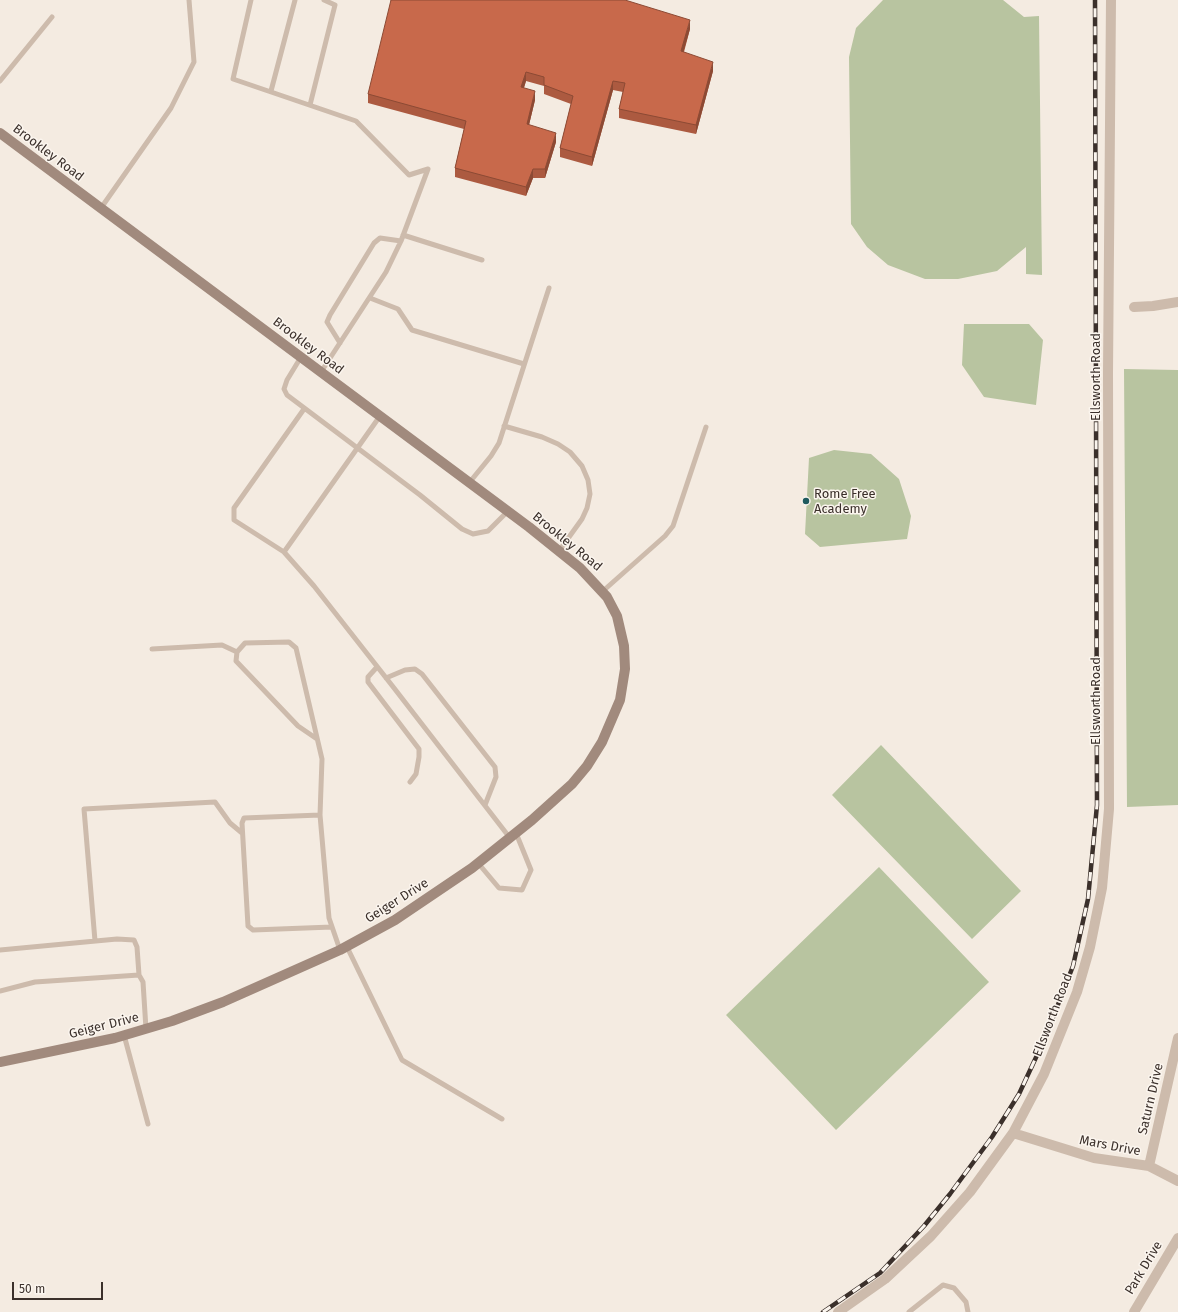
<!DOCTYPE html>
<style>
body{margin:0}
#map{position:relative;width:1178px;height:1312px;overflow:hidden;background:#f4ebe1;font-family:"Fira Sans",sans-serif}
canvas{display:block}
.scale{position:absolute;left:12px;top:1282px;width:91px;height:18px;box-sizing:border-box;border:2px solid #3b302b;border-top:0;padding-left:5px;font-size:12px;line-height:14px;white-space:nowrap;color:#3b302b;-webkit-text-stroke:3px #fbf5ee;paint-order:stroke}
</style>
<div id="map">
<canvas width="1178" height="1312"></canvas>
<div class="scale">50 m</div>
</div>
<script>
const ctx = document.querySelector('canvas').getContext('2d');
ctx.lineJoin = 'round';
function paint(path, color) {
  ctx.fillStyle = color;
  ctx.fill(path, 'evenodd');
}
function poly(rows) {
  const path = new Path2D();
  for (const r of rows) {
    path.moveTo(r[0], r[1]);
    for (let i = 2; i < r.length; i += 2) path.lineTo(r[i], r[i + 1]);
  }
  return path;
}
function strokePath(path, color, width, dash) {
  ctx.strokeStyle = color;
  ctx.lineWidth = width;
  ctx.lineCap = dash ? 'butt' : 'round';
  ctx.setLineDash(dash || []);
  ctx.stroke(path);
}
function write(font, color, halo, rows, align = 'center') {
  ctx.font = font + ' "Fira Sans",sans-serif';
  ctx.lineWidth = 3;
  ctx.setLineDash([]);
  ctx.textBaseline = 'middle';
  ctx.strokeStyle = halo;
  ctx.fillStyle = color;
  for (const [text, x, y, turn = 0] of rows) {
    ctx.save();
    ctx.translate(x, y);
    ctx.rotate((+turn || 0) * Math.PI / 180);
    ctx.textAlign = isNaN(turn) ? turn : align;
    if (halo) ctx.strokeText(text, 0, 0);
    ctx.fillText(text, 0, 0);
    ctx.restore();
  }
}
paint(poly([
 [883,0,1003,0,1024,17,1039,16,1042,275,1026,274,1026,247,997,271,958,279,925,279,888,265,867,247,851,224,849,57,856,28],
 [964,324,1029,324,1043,340,1036,405,984,397,962,365],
 [1124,369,1178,370,1178,805,1127,807],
 [834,450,871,454,899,479,911,516,907,539,820,547,805,534,809,458],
 [881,745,1021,891,972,939,832,795],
 [879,867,989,982,836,1130,726,1015]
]), '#b8c4a0');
strokePath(poly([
 [251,0,233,79,356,121,409,175,428,169],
 [0,81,52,17],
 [271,91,295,0],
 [310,105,335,5,324,0],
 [101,208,171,108,194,62,189,0],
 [403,235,482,260],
 [370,298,398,309,412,330,524,364],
 [340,343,327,322,330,315,374,243,380,238,401,241],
 [301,357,287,380,284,389,287,395,420,495,462,529,473,534,488,531,508,511],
 [321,372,386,272,401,241,428,169],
 [380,416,284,552,314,586,394,688,510,838],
 [504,426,542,437,558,444,570,452,582,466,588,480,590,494,587,508,582,519,559,551],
 [469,483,491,456,499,443,549,288],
 [284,552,234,520,234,508,304,409],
 [603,591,665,536,673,526,706,427],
 [152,649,222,645,237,652],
 [377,667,368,677,368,682,419,749,419,757,416,774,410,782],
 [386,678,405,670,415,669,422,674,495,767,496,777,485,805],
 [317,739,298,726,236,661,237,652,245,643,289,642,296,648,322,759,320,815,329,918,340,950],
 [320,815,244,818,242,823,248,926,253,930,332,927],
 [478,863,499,888,522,890,531,870,516,833],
 [95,941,84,809,215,802,230,823,242,833],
 [347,947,402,1060,502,1119],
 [0,950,117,939,134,940,137,947,139,975],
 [0,991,35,982,139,975,143,982,146,1029],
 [124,1035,148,1124],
 [909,1312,943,1285,954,1288,966,1302,968,1312]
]), '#cdbbac', 5);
strokePath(poly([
 [1134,307,1153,306,1178,302],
 [1013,1133,1094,1158,1149,1166,1178,1181],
 [1149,1166,1178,1038],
 [838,1312,885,1279,931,1236,970,1192,1013,1133,1044,1074,1077,992,1090,947,1102,888,1109,809,1108,373,1111,0],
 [1134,1312,1178,1238]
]), '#cdbbac', 10);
strokePath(poly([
 [0,133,529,527,580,568,607,597,617,616,624,646,625,669,620,700,602,742,587,766,572,784,532,820,472,868,395,920,340,950,223,1002,172,1021,115,1038,0,1062]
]), '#a18a7d', 10);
const rail = poly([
 [823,1312,880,1273,924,1226,950,1194,992,1137,1019,1094,1045,1038,1073,966,1088,899,1097,805,1095,0]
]);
strokePath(rail, '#3b302b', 4.5);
strokePath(rail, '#fbf5ee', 3, [9]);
paint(poly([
 [690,29,684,52,713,71,696,134,619,118,619,109,623,92,613,90,592,166,560,157,560,148,571,104,544,94,544,86,526,81,524,88,535,100,529,125,556,142,545,178,533,178,526,196,455,177,455,168,464,129,368,103,368,94]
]), '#ac5a40');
paint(poly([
 [690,20,690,29,681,60,681,51],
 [713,62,713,71,696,134,696,125],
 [526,72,526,81,521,96,521,87],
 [613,81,613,90,592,166,592,157],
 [535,91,535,100,527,133,527,124],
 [556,133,556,142,545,178,545,169],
 [533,169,533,178,526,196,526,187]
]), '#8c4a34');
const building = poly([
 [391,0,625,0,690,20,681,51,713,62,696,125,619,109,625,83,613,81,592,157,560,148,573,96,544,85,544,77,526,72,521,87,535,91,527,124,556,133,545,169,533,169,526,187,455,168,466,121,368,94,391,0]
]);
paint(building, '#c8694b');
strokePath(building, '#8c4a34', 1);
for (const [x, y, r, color] of [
 [806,501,4,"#1f5a5e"]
]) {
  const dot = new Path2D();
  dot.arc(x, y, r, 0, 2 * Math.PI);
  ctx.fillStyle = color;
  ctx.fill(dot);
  strokePath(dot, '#fbf5ee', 1.5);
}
write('13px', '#3b302b', '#fbf5ee', [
 ["Brookley Road",48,153,37],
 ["Brookley Road",308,346,37],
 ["Ellsworth Road",1096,377,-90],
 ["Brookley Road",567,542,39],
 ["Ellsworth Road",1096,701,-90],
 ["Geiger Drive",397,901,-32],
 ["Ellsworth Road",1053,1015,-69],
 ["Geiger Drive",104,1026,-14],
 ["Saturn Drive",1151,1099,-77],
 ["Mars Drive",1110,1146,11],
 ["Park Drive",1144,1268,-59]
]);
write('13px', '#3b302b', '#fbf5ee', [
 ["Rome Free",814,494],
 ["Academy",814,509]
], 'left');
</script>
